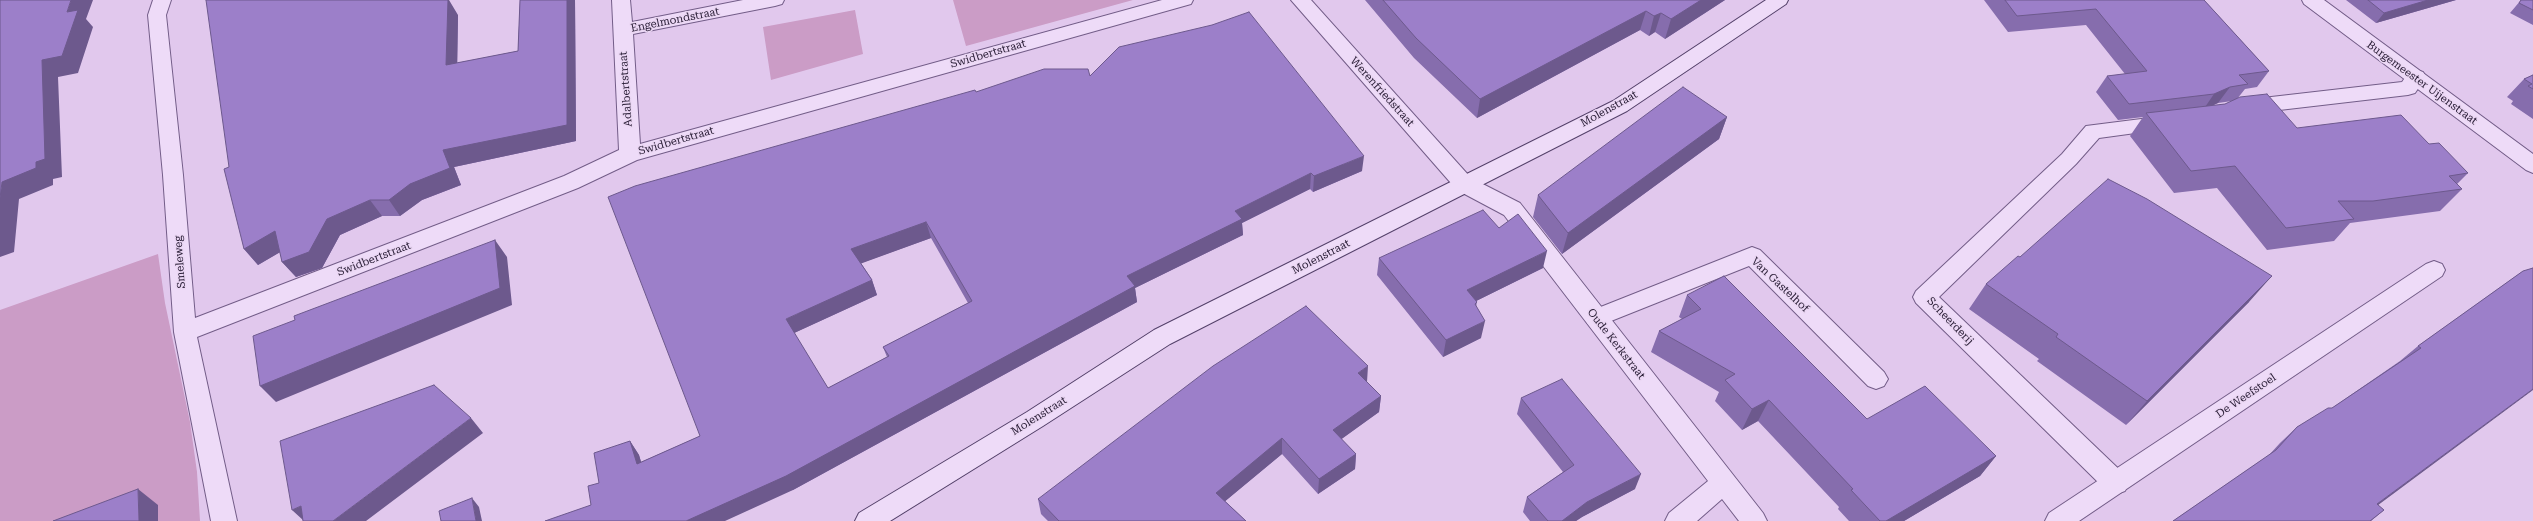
<!DOCTYPE html>
<style>
body{margin:0}
canvas{display:block;background:#e1c8ed}
</style>
<canvas width="2533" height="521"></canvas>
<script>
const ctx = document.querySelector('canvas').getContext('2d');
ctx.lineJoin = 'round';
function paint(path, color) {
  ctx.fillStyle = color;
  ctx.fill(path, 'evenodd');
}
function poly(rows) {
  const path = new Path2D();
  for (const r of rows) {
    path.moveTo(r[0], r[1]);
    for (let i = 2; i < r.length; i += 2) path.lineTo(r[i], r[i + 1]);
  }
  return path;
}
function strokePath(path, color, width, dash) {
  ctx.strokeStyle = color;
  ctx.lineWidth = width;
  ctx.lineCap = dash ? 'butt' : 'round';
  ctx.setLineDash(dash || []);
  ctx.stroke(path);
}
function write(font, color, halo, rows, align = 'center') {
  ctx.font = font + ' "Roboto Serif",serif';
  ctx.lineWidth = 3;
  ctx.setLineDash([]);
  ctx.textBaseline = 'middle';
  ctx.strokeStyle = halo;
  ctx.fillStyle = color;
  for (const [text, x, y, turn = 0] of rows) {
    ctx.save();
    ctx.translate(x, y);
    ctx.rotate((+turn || 0) * Math.PI / 180);
    ctx.textAlign = isNaN(turn) ? turn : align;
    if (halo) ctx.strokeText(text, 0, 0);
    ctx.fillText(text, 0, 0);
    ctx.restore();
  }
}
paint(poly([
 [953,0,1133,0,966,46],
 [855,10,863,54,771,80,763,27],
 [158,254,165,303,190,422,197,472,200,521,0,521,0,310]
]), '#cb9cc6');
const lane = poly([
 [2416,70,2423,72,2426,77,2415,93,2408,95,2245,114,2238,112,2235,107,2238,102,2245,100,2402,82,2409,72,2416,70],
 [2165,116,2172,118,2175,123,2172,128,2099,138,2076,164,1939,297,2125,475,2128,483,2125,491,2116,494,2107,491,1916,303,1913,297,1916,291,2062,154,2086,126,2165,116],
 [1752,247,1760,250,1884,372,1888,379,1884,386,1876,389,1868,386,1749,266,1596,327,1588,324,1585,318,1588,312,1752,247]
]);
const street = poly([
 [153,0,171,0,166,15,183,175,195,318,564,176,619,150,612,0,630,0,632,22,743,0,784,0,782,4,775,6,633,34,640,144,1162,0,1193,0,1191,4,637,160,578,188,197,337,237,521,211,521,174,332,163,175,148,15,153,0],
 [1291,0,1311,0,1471,178,1520,203,1763,513,1767,521,1739,521,1722,499,1697,521,1665,521,1669,513,1708,481,1504,215,1457,190,1291,0],
 [2302,0,2324,0,2533,154,2533,173,2526,170,2304,4,2302,0],
 [2434,261,2442,264,2445,270,2442,276,2079,521,2045,521,2049,513,2426,264,2434,261]
]);
const secondary = poly([
 [1766,0,1788,0,1786,4,1627,111,1170,344,1043,426,890,521,855,521,859,513,1027,412,1154,330,1613,101,1766,0]
]);
strokePath(lane, '#735d88', 2);
strokePath(street, '#735d88', 2);
strokePath(secondary, '#54416a', 2);
paint(lane, '#eedbf8');
paint(street, '#eedbf8');
paint(secondary, '#eedbf8');
paint(poly([
 [520,0,575,0,576,141,454,167,461,185,422,200,400,216,382,216,340,235,322,268,296,277,282,262,280,252,258,265,244,249,229,167,458,15,457,63,518,51],
 [1365,0,1725,0,1665,39,1655,32,1649,36,1640,30,1477,118,1414,58],
 [1984,0,2204,0,2269,71,2257,87,2245,89,2237,99,2297,128,2429,144,2468,173,2457,184,2462,189,2440,211,2350,223,2334,241,2267,250,2217,188,2174,193,2130,136,2143,117,2118,120,2096,92,2107,76,2125,74,2086,25,2008,32],
 [2232,101,2225,104,2211,106,2218,103],
 [2346,0,2456,0,2376,23],
 [2521,0,2533,0,2533,25,2510,13],
 [2533,75,2533,119,2511,104,2513,101,2507,97,2524,79],
 [1090,76,1362,171,1313,192,1310,189,1242,223,1243,235,1135,288,1137,302,793,490,591,505,599,483,630,441,639,455,641,462,700,436,976,92],
 [931,238,968,303,883,347,887,357,828,388,794,333,877,295,872,280,861,263],
 [1727,117,1719,139,1562,254,1533,217,1538,195],
 [1499,228,1543,268,1476,301,1477,302,1476,307,1481,338,1443,357,1377,275,1379,258],
 [2020,257,2249,302,2126,425,2037,361,2039,359,1969,309,1986,284],
 [2523,271,2378,505,2384,510,2371,521,2173,521,2269,455,2280,443,2297,427,2332,408,2400,361,2418,346],
 [1687,295,1867,419,1996,456,1980,476,1904,521,1849,521,1838,509,1839,507,1758,421,1742,430,1715,401,1719,392,1651,352,1659,331,1682,319,1679,317],
 [1367,382,1381,396,1379,412,1341,439,1356,454,1355,469,1318,494,1282,454,1225,501,1246,521,1048,521,1041,514,1038,499],
 [1521,398,1635,489,1582,517,1576,521,1530,521,1523,512,1527,497,1563,472,1517,414]
]), '#866dad');
paint(poly([
 [71,0,93,0,86,19,93,27,78,73,58,77,62,177,53,179,53,185,19,199,14,252,0,257,0,198,2,182,42,60,67,12],
 [441,0,449,0,458,15,457,82,446,65],
 [567,0,575,0,576,141,454,167,461,185,422,200,400,216,389,200,443,150],
 [1701,0,1725,0,1665,39,1671,19],
 [2428,0,2456,0,2376,23,2384,13],
 [1646,11,1640,30,1477,118,1480,99],
 [1661,13,1655,32,1649,36,1654,16],
 [2230,87,2218,103,2203,110,2214,94],
 [1727,117,1719,139,1562,254,1568,233],
 [1364,156,1362,171,1313,192,1314,176],
 [1311,173,1310,189,1242,223,1243,235,1135,288,1137,302,793,490,725,521,686,521,1127,276,1235,211],
 [370,200,382,216,340,235,322,268,296,277,282,262,327,219],
 [926,222,931,238,857,265,851,249],
 [275,231,289,247,258,265,244,249],
 [495,240,507,257,512,305,276,402,260,386],
 [1547,251,1543,268,1464,307,1467,290],
 [2272,276,2249,302,2126,425,2147,401],
 [872,280,877,295,792,334,786,319],
 [1485,321,1481,338,1443,357,1446,340],
 [1368,366,1367,382,1358,373],
 [2533,389,2533,390,2358,520,2377,504],
 [1381,396,1379,412,1332,446,1333,430],
 [1769,400,1758,421,1742,430,1752,409],
 [471,418,483,433,366,521,333,521],
 [1282,438,1282,454,1217,508,1216,493],
 [630,441,639,455,646,478,637,464],
 [1356,454,1355,469,1318,494,1319,479],
 [1996,456,1980,476,1904,521,1886,521],
 [1641,474,1635,489,1582,517,1576,521,1562,521,1587,502],
 [138,489,158,505,158,521,139,521],
 [472,498,479,507,482,521,476,521],
 [301,506,304,521,292,510]
]), '#6d598d');
const building = poly([
 [0,0,71,0,67,12,78,10,62,56,42,60,45,159,36,162,36,168,2,182,0,198,0,0],
 [206,0,448,0,446,65,518,51,520,0,567,0,567,125,443,150,450,168,410,184,389,200,370,200,327,219,309,252,282,262,275,231,244,249,224,169,229,167,206,0],
 [1383,0,1701,0,1671,19,1661,13,1654,16,1646,11,1480,99,1416,38,1383,0],
 [2005,0,2204,0,2269,71,2239,75,2248,84,2230,87,2214,94,2129,104,2107,76,2147,71,2096,9,2017,16,2005,0],
 [2368,0,2428,0,2384,13,2368,0],
 [2521,0,2533,0,2533,10,2519,3,2521,0],
 [1249,12,1364,156,1314,176,1311,173,1235,211,1242,219,1127,276,1135,286,786,476,686,521,545,521,591,505,588,486,599,483,594,453,630,441,637,464,700,436,608,197,635,186,741,156,975,90,976,92,1044,69,1088,69,1090,76,1119,47,1212,25,1249,12],
 [926,222,972,301,883,347,889,356,828,388,786,319,872,280,851,249,926,222],
 [2533,75,2533,89,2528,86,2532,84,2524,79,2533,75],
 [1683,87,1727,117,1568,233,1538,195,1683,87],
 [2267,94,2297,128,2401,115,2429,144,2439,143,2468,173,2449,176,2462,189,2373,201,2338,201,2354,219,2286,228,2235,166,2191,171,2146,113,2225,104,2240,97,2267,94],
 [2108,179,2147,199,2272,276,2147,401,2056,337,2058,334,1986,284,2018,256,2020,257,2108,179],
 [1483,210,1499,228,1518,214,1547,251,1467,290,1477,302,1475,304,1485,321,1446,340,1379,258,1483,210],
 [495,240,500,288,260,386,253,336,295,320,294,316,495,240],
 [2533,268,2533,389,2377,504,2384,510,2370,521,2173,521,2276,450,2297,427,2328,408,2332,408,2421,348,2418,346,2523,271,2533,268],
 [1724,276,1867,419,1925,386,1996,456,1886,521,1880,521,1851,490,1853,489,1769,400,1752,409,1725,380,1735,374,1659,331,1701,309,1687,295,1724,276],
 [1306,306,1368,366,1358,373,1381,396,1333,430,1356,454,1319,479,1282,438,1216,493,1246,521,1059,521,1038,499,1213,366,1306,306],
 [1562,379,1641,474,1587,502,1562,521,1548,521,1527,497,1574,465,1521,398,1562,379],
 [434,385,471,418,333,521,303,521,301,506,292,510,280,441,434,385],
 [138,489,139,521,53,521,138,489],
 [472,498,476,521,441,521,439,511,472,498]
]);
paint(building, '#9c7fc9');
strokePath(building, '#6d598d', 1);
write('11px', '#2c2039', '#ebd7f4', [
 ["Engelmondstraat",675,20,-11],
 ["Swidbertstraat",988,54,-16],
 ["Burgemeester Uijenstraat",2422,83,36],
 ["Adalbertstraat",626,89,-94],
 ["Werenfriedstraat",1382,92,48],
 ["Molenstraat",1609,109,-29],
 ["Swidbertstraat",676,141,-16],
 ["Molenstraat",1321,257,-27],
 ["Swidbertstraat",374,259,-21],
 ["Smeleweg",180,262,-94],
 ["Van Gastelhof",1780,285,43],
 ["Scheerderij",1950,321,46],
 ["Oude Kerkstraat",1616,344,52],
 ["De Weefstoel",2246,396,-34],
 ["Molenstraat",1039,416,-32]
]);
</script>
